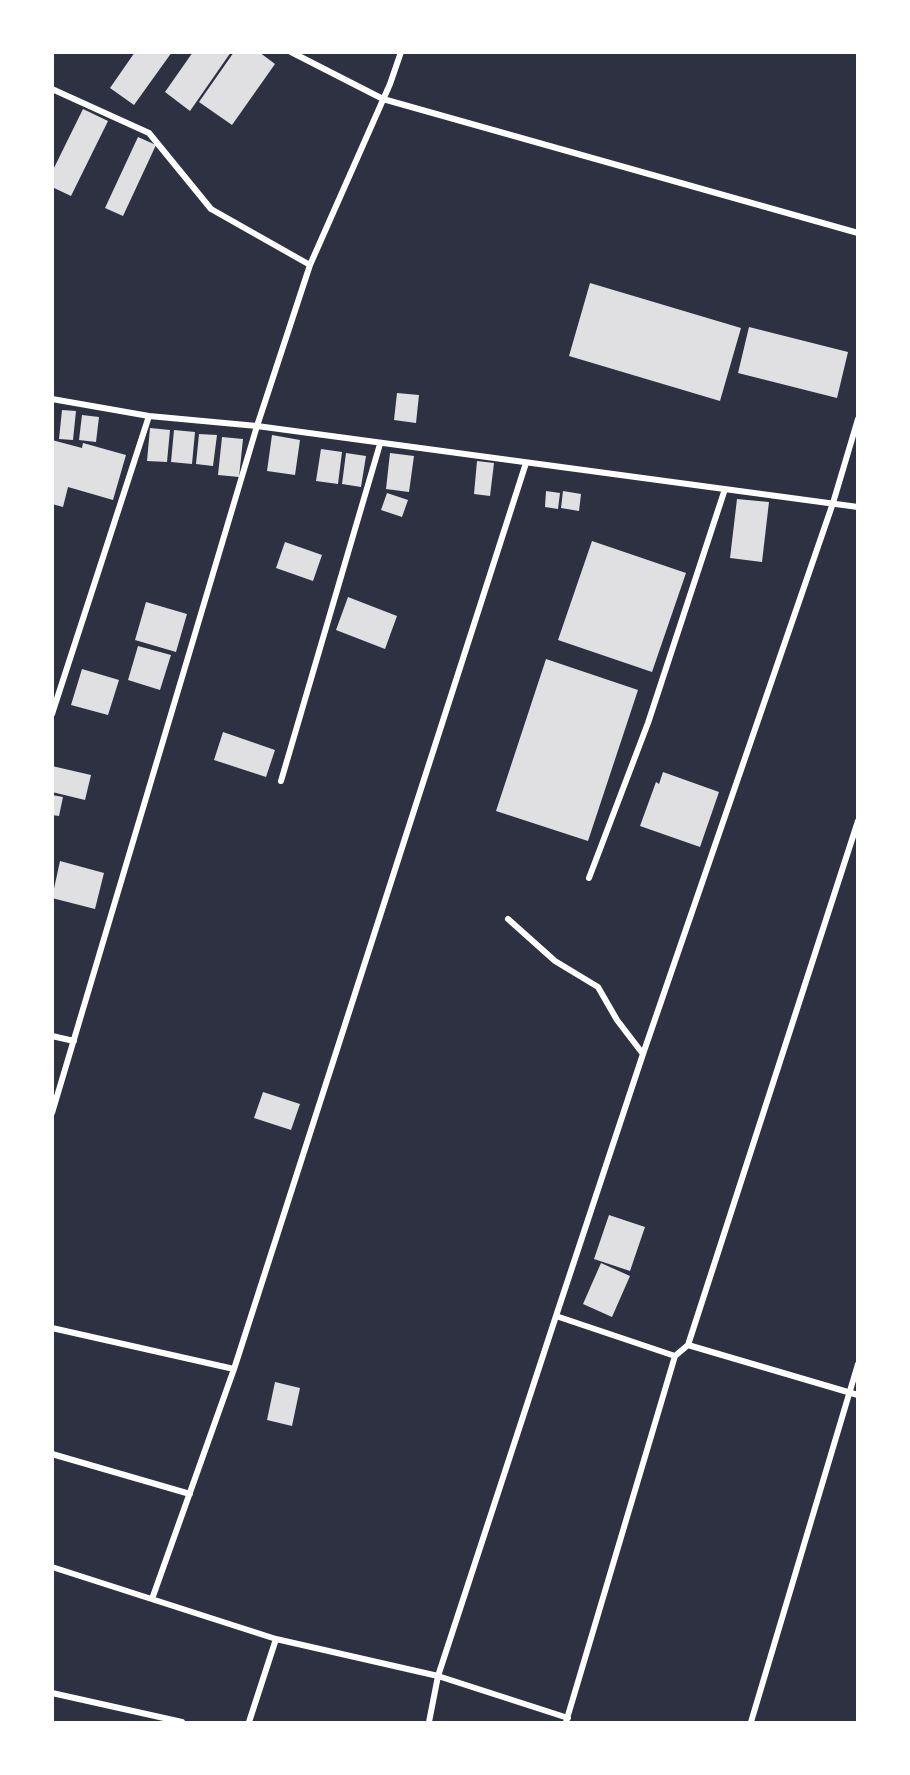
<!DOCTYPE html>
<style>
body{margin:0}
#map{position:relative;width:910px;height:1775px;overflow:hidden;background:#2d3142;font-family:"Source Serif 4",serif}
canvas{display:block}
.frame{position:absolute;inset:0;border:54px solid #fff;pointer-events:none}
</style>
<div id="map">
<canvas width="910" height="1775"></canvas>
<div class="frame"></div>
</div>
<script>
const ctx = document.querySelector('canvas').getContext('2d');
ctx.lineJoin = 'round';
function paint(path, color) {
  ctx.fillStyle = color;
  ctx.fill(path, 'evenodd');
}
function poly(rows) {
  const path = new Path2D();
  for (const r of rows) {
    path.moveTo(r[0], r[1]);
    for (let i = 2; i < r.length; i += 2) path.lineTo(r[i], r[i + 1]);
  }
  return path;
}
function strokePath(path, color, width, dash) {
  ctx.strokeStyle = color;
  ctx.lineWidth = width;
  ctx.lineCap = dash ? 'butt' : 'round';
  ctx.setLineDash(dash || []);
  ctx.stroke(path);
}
paint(poly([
 [135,52,172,52,134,105,110,88],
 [193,52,231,52,190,111,165,92],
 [234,52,259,52,275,64,232,125,199,102],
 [83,109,108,121,71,196,52,187,52,172],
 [138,137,156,145,123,216,105,208],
 [590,283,741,328,720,401,569,356],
 [749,327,848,352,837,398,738,373],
 [397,393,419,395,416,423,394,420],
 [62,410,76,411,73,440,59,439],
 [82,415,99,417,96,442,79,440],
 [150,428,170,430,167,462,147,461],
 [174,430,195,432,192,464,171,462],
 [199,434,217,435,213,466,196,464],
 [272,435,300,440,295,475,267,471],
 [222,437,243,439,239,477,218,475],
 [52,440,82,448,83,443,126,455,113,500,68,487,63,507,52,504],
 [321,449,342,452,338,484,316,481],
 [346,453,366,456,361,487,342,484],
 [390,453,414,456,409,492,386,489],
 [477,461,494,463,490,496,474,494],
 [546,491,560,493,558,509,545,507],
 [563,491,581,494,579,511,561,508],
 [387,493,408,500,402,517,381,510],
 [737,499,769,502,762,562,730,558],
 [592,541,686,573,652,672,558,640],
 [285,542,322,555,313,581,276,568],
 [348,597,397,616,385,649,336,630],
 [146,602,187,614,176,652,135,640],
 [138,646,171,655,160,690,128,680],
 [546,659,638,690,588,841,496,811],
 [82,669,119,680,108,715,71,705],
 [223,732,275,750,266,777,214,760],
 [52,766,91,775,85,800,52,792],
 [663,772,719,792,700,847,640,826,656,782,659,784],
 [52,795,63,797,59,816,52,815],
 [60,861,104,873,95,909,52,898],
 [263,1092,300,1104,291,1130,254,1118],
 [609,1215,645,1227,630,1271,594,1259],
 [601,1263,630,1276,612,1317,583,1304],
 [275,1382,300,1388,292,1426,267,1420]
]), '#e0e0e3');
strokePath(poly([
 [291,52,383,99,858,233],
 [52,89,149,133,211,209,310,265],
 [52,399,149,416,257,426,858,507],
 [52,714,149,416],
 [281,781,380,444],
 [589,878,648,723,725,489],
 [508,919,555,961,598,987,617,1020,643,1054],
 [52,1036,74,1041],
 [52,1113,257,426,310,265,390,84,401,52],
 [556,1316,675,1356],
 [52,1328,234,1369],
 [688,1345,858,1395],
 [52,1454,190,1494],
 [52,1567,276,1639,438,1676,568,1718],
 [152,1599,234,1369,526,463],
 [52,1693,182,1722],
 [249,1722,276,1639],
 [429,1722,438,1676,556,1316,643,1054,833,503,858,419],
 [566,1722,675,1356,688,1345,858,821],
 [751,1722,858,1364]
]), '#fff', 6);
</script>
